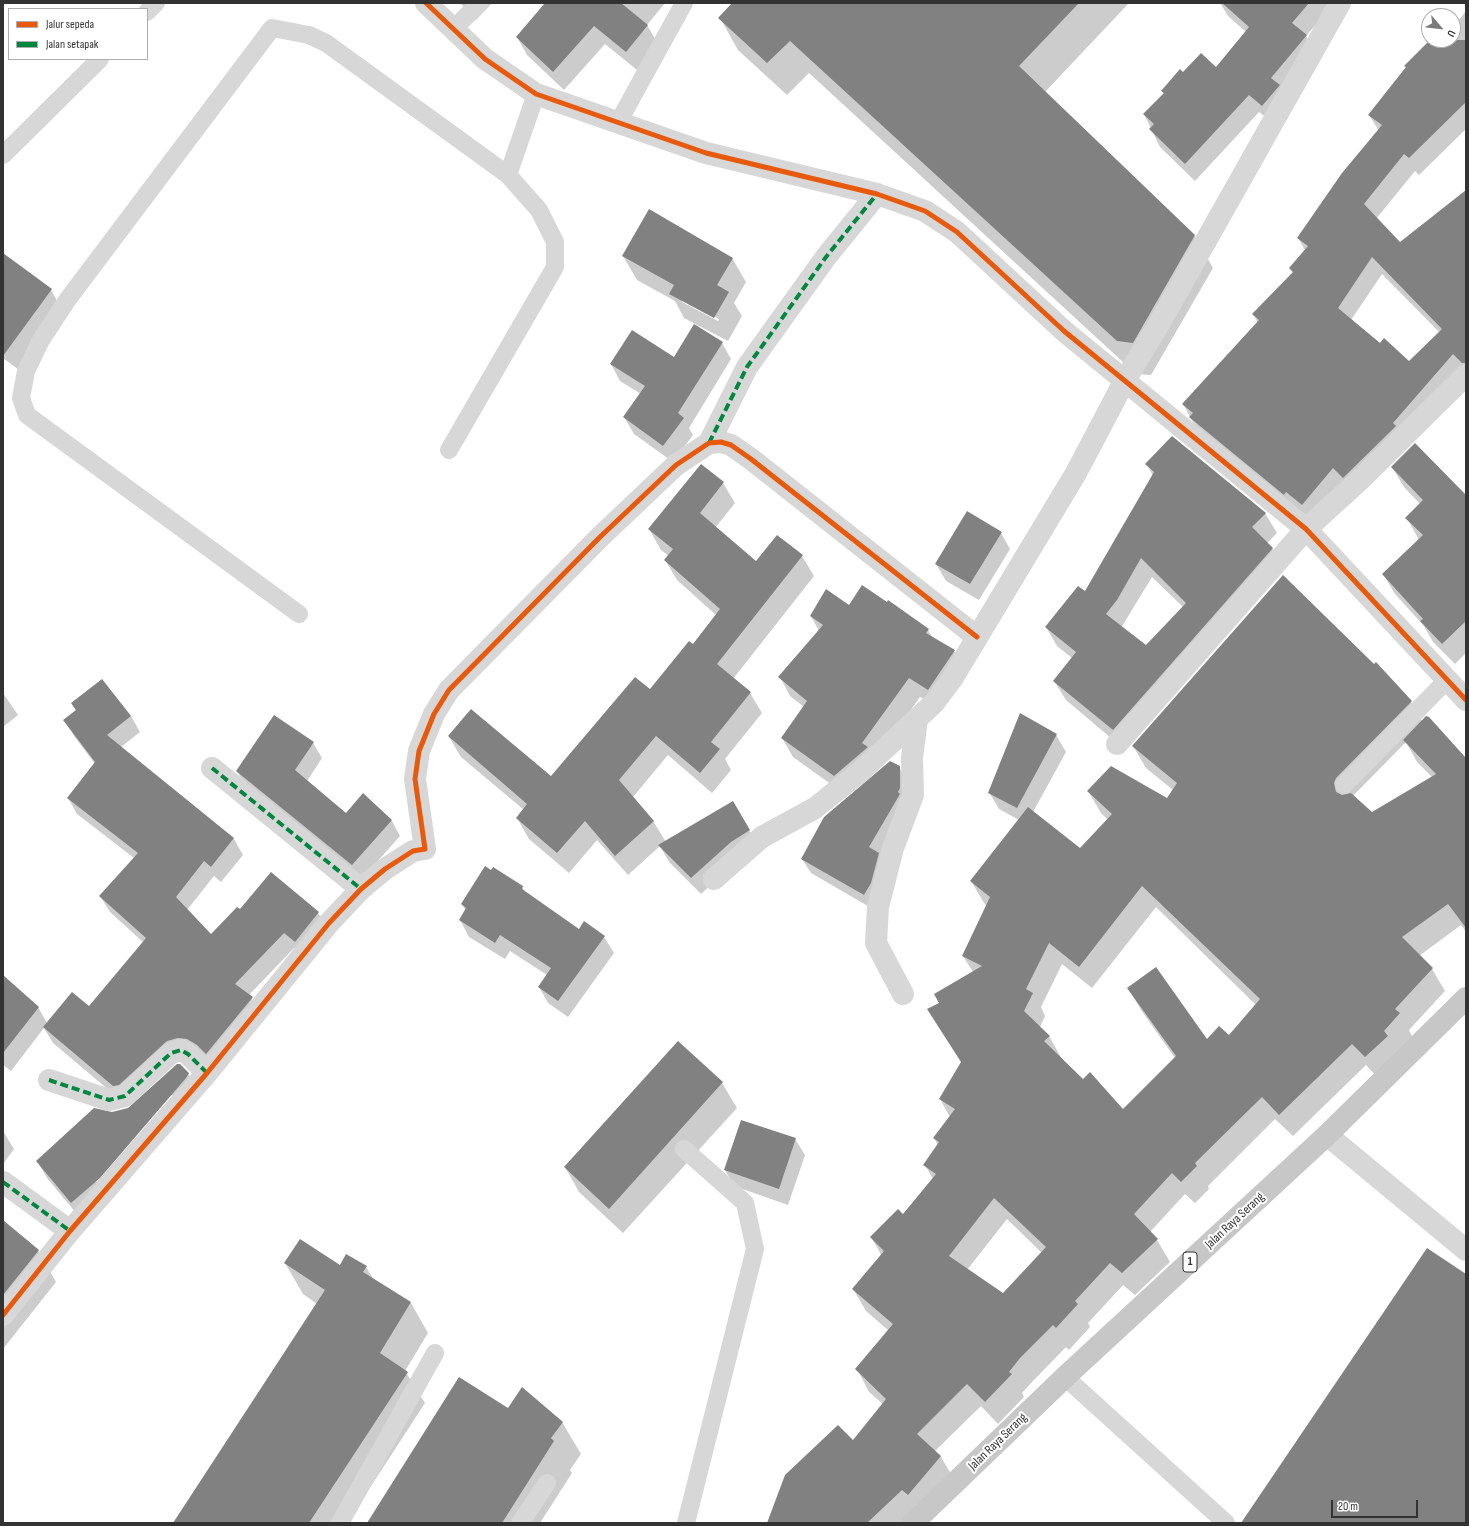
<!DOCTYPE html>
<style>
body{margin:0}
#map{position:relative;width:1469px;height:1526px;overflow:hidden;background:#fff;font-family:"Sofia Sans Condensed",sans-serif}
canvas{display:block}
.frame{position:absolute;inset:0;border:4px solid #333;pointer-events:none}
.legend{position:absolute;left:8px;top:8px;width:140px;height:52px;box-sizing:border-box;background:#fff;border:1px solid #adadad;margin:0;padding:5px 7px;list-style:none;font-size:12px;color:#333}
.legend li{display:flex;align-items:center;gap:8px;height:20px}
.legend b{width:20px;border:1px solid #adadad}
.north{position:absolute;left:1421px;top:8px;width:40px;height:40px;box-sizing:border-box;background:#fff;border:1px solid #adadad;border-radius:50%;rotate:118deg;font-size:11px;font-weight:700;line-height:16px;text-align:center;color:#333}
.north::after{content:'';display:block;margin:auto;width:14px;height:18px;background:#7a7a7a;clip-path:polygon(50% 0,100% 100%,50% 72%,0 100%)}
.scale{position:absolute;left:1331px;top:1500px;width:87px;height:18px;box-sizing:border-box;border:2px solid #333;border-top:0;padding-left:5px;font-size:12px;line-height:14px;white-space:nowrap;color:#333;-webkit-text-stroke:3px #fff;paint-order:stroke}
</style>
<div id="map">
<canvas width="1469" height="1526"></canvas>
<div class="frame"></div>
<ul class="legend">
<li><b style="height:5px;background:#e8590c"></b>Jalur sepeda</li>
<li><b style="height:5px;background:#00873e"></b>Jalan setapak</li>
</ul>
<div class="north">U</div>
<div class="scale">20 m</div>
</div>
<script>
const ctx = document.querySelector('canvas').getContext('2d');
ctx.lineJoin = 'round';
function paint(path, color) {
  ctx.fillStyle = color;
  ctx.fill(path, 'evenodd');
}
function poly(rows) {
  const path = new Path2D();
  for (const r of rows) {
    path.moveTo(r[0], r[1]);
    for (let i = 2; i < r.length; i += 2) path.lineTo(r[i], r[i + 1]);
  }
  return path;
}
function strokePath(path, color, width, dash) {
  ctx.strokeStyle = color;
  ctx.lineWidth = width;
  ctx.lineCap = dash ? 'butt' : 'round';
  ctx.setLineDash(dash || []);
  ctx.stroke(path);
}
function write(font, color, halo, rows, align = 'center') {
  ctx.font = font + ' "Sofia Sans Condensed",sans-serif';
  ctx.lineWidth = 4;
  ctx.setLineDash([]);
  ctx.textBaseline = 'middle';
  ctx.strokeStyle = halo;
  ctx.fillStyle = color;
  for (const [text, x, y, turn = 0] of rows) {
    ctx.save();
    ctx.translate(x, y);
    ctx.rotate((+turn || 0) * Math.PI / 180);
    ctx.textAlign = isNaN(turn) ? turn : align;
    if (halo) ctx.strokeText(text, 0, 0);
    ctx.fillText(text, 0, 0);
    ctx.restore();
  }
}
paint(poly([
 [460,3,492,3,476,20],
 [545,3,665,3,647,25,658,44,637,70,605,44,564,90,527,55,517,37],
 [733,3,1129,3,1045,92,1194,235,1213,268,1151,375,1136,374,809,73,787,95,738,50,720,18],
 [1220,3,1335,3,1306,36,1316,53,1273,123,1259,112,1195,181,1160,147,1144,114,1164,94,1163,91,1183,73,1216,68,1246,32,1228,16],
 [1466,11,1466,129,1419,175,1415,171,1376,219,1400,243,1466,191,1466,373,1312,522,1200,435,1183,404,1258,323,1253,314,1293,273,1290,268,1305,250,1298,238,1379,131,1369,115,1431,40,1453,40,1453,25,1454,26],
 [1382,274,1440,333,1409,363,1381,344,1351,320],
 [623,256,732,258,746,282,734,303,742,316,728,341,684,318,675,301,637,280],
 [682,299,719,319,718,321,682,302],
 [3,266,51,290,65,315,23,373,3,358],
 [722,343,731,359,689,428,693,435,673,462,634,434,624,417,641,394,620,381,611,364,674,358],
 [1147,464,1265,513,1277,533,1267,543,1272,548,1283,568,1124,749,1066,700,1054,681,1072,658,1057,646,1046,627,1085,593,1153,476],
 [1152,577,1183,607,1146,647,1121,628],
 [1392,467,1466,495,1466,653,1455,664,1433,642,1424,626,1395,594,1383,574,1419,540,1407,518,1420,504,1404,487],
 [723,483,735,503,715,528,757,563,802,556,814,576,733,679,750,693,762,713,725,759,731,770,712,793,668,755,633,797,653,821,666,842,733,803,759,847,740,858,701,894,669,862,660,846,628,875,597,840,569,873,529,839,517,818,524,810,461,757,449,737,551,778,650,691,693,645,716,615,677,580,665,560,669,556,661,550,649,529],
 [1001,533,1010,549,979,600,946,581,936,564],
 [849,606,928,630,932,637,954,651,965,670,939,708,920,697,875,760,846,795,793,757,782,738,804,707,790,696,780,677,819,631,811,616],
 [102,680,131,716,140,732,121,747,234,839,243,855,221,882,214,876,187,910,211,935,240,911,271,874,318,913,328,929,305,957,294,948,249,995,262,1013,216,1070,187,1054,123,1102,53,1043,44,1028,11,1071,3,1065,3,987,38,1007,47,1023,89,1008,144,943,110,912,100,896,134,858,77,814,68,798,95,764,74,736,65,720,76,711,72,704],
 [3,693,18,715,3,727],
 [1411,702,1422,721,1466,760,1466,932,1461,925,1419,956,1432,969,1445,991,1409,1030,1412,1036,1379,1079,1366,1065,1293,1136,1275,1119,1208,1186,1209,1189,1195,1203,1185,1194,1150,1232,1157,1240,1170,1262,1135,1295,1123,1285,1088,1323,1090,1327,1069,1350,1066,1347,1033,1381,1022,1393,1024,1397,998,1424,981,1406,935,1451,941,1457,954,1479,903,1523,768,1523,853,1441,883,1404,869,1392,857,1369,889,1331,866,1311,853,1289,882,1256,871,1237,903,1216,933,1179,925,1165,938,1145,934,1138,950,1117,940,1099,962,1063,929,1010,940,1003,973,972,963,956,987,906,984,903,971,881,1019,820,999,809,989,792,1056,735,1066,752,1033,812,1080,849,1108,820,1101,813,1088,791,1167,799,1173,790,1146,768,1133,746],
 [1406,742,1417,762,1432,777,1372,814,1353,796],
 [1156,907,1256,1005,1229,1036,1207,1041,1128,988,1141,1010,1175,1058,1123,1110,1082,1081,1062,1059,1049,1036,1040,1027,1045,1016,1041,1007,1062,964,1092,988],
 [1007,1219,1042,1253,1003,1295,967,1270],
 [313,743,322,758,307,781,346,814,363,795,392,821,400,836,361,880,246,787,237,771],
 [899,767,908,782,873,909,811,873,802,859],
 [522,887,526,893,579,931,604,937,614,953,568,1017,548,1003,539,987,547,975,510,951,505,959,469,937,460,920,466,911,462,904],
 [678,1043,722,1083,737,1108,623,1233,579,1192,565,1167],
 [188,1073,198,1090,81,1219,47,1178,37,1161,112,1113,129,1109],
 [173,1095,97,1182,96,1181,168,1097],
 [3,1131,14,1149,3,1164],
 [795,1139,805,1155,788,1205,734,1186,725,1170],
 [3,1221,38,1250,56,1282,3,1349],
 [285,1263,366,1267,374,1280,411,1303,428,1333,405,1371,425,1403,347,1523,174,1523,317,1304,303,1294],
 [508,1409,562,1422,581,1454,570,1470,572,1473,540,1523,368,1523]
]), '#0003');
paint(poly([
 [545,3,621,3,648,25,626,52,594,26,553,72,516,37],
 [732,3,1079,3,1019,66,1195,235,1133,343,1117,341,790,41,767,63,718,18],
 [1222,3,1309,3,1292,23,1307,35,1271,78,1280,85,1262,106,1249,95,1185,164,1149,129,1154,124,1143,114,1164,93,1161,91,1180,69,1183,72,1201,53,1216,67,1249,27],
 [1430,40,1466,40,1466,102,1409,158,1404,154,1364,204,1400,242,1466,190,1466,363,1462,363,1453,354,1393,423,1396,426,1343,478,1333,468,1302,505,1286,492,1284,495,1189,417,1193,413,1182,404,1259,320,1252,314,1293,272,1289,268,1308,246,1297,238,1342,173,1382,125,1368,115,1406,67,1404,66],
 [1372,257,1442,329,1409,361,1384,338,1380,343,1338,308],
 [649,209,733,258,717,285,729,292,714,318,669,294,674,285,622,256],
 [3,253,52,289,3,356],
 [694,324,723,342,678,413,684,418,663,446,623,417,645,386,610,364,632,330,674,357],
 [1172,436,1266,513,1252,527,1273,548,1113,730,1053,681,1076,652,1045,627,1078,586,1085,591,1154,472,1145,464],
 [1141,558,1186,603,1146,645,1106,614,1117,600],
 [1415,443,1466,495,1466,621,1442,644,1420,621,1423,619,1382,574,1423,535,1405,518,1423,500,1391,467],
 [701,464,724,482,700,513,756,561,777,535,803,555,717,664,751,692,711,742,720,749,700,773,656,736,619,780,654,821,615,856,585,821,557,853,516,818,527,804,448,736,471,709,551,776,635,677,650,689,689,641,693,644,720,609,664,560,673,549,648,529],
 [967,511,1002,532,970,584,935,564],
 [1283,575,1374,664,1376,662,1412,701,1336,778,1334,783,1336,792,1342,795,1351,793,1372,812,1436,774,1403,740,1426,716,1429,717,1466,758,1466,928,1448,904,1402,937,1433,968,1395,1009,1400,1013,1384,1031,1388,1036,1365,1057,1352,1044,1279,1115,1262,1097,1195,1163,1197,1166,1181,1182,1172,1173,1134,1214,1158,1239,1122,1273,1110,1263,1075,1301,1078,1304,1056,1328,1053,1325,1020,1358,1009,1372,1012,1374,985,1402,967,1384,917,1434,941,1456,908,1495,902,1490,867,1523,767,1523,785,1475,838,1425,853,1440,886,1399,855,1369,893,1324,852,1289,884,1251,870,1237,898,1209,903,1214,936,1174,923,1165,939,1142,933,1138,955,1109,939,1099,961,1062,927,1009,939,1003,934,994,982,966,962,956,990,897,970,881,1028,807,1080,848,1112,814,1087,791,1111,766,1167,798,1177,783,1132,746],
 [1142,886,1260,999,1229,1035,1219,1026,1207,1039,1156,967,1127,988,1176,1056,1123,1109,1090,1072,1083,1079,1044,1041,1050,1036,1024,1011,1033,993,1026,989,1049,943,1079,967],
 [994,1198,1046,1247,1003,1293,949,1256],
 [862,585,887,602,888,600,929,629,926,633,955,650,928,690,909,678,862,743,868,747,834,776,781,738,807,701,778,677,823,625,810,616,826,589,849,605],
 [102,679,131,716,107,735,234,838,211,867,204,861,176,897,211,934,237,907,240,909,271,872,319,912,295,942,284,933,235,984,253,997,206,1054,197,1045,187,1039,178,1038,167,1041,119,1085,113,1086,43,1027,72,992,89,1006,146,938,99,896,138,853,67,798,95,762,63,720,76,710,71,703],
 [1020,713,1057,734,1017,808,988,793],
 [274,715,314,742,295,770,346,813,363,793,392,820,352,865,236,771],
 [890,761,900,766,900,788,898,792,900,794,869,847,879,853,871,883,864,895,801,859,824,817],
 [733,801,750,830,731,842,691,878,658,845],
 [485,866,491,870,493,867,523,886,522,889,579,929,584,921,605,936,558,1001,538,987,551,968,500,935,495,943,459,920,466,908,461,904],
 [3,975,39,1007,3,1053],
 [678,1041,723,1082,609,1209,564,1167],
 [177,1064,180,1064,189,1073,186,1078,100,1178,71,1203,36,1161,94,1108,112,1112,128,1108],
 [741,1120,796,1138,779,1189,724,1170],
 [3,1220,39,1250,3,1295],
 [300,1239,340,1265,346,1254,367,1266,363,1272,411,1302,380,1353,408,1372,309,1523,173,1523,325,1290,284,1263],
 [1427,1248,1466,1274,1466,1523,1241,1523],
 [459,1377,508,1408,522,1387,563,1422,551,1438,554,1441,502,1523,367,1523]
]), '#818181');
strokePath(poly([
 [147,12,156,3],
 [453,29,480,3],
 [619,121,684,3],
 [3,155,100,59],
 [449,450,555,267,555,242,539,210,508,175,536,94],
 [299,614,27,415,21,398,26,371,41,340,68,299,272,28,309,35,326,43,508,175],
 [1344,785,1447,680],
 [684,1149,745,1203,755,1249,686,1523],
 [1065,1377,1226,1523],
 [340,1523,435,1353],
 [520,1523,547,1483]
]), '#d7d7d7', 18);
strokePath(poly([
 [426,3,485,59,536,94,706,153,877,194,925,211,957,232,1064,331,1306,529,1466,700],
 [709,443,747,367,826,257,877,194],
 [1117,744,1306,529,1362,478,1466,375],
 [212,768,361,889],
 [714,879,762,837,815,808,861,771,934,703,952,679,1076,473,1125,380,1159,324,1340,3],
 [903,994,876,943,878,907,893,848,913,795,912,758,917,719],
 [49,1080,109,1100,125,1096,171,1053,181,1050,188,1054,207,1073],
 [1327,1135,1466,1250],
 [3,1182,70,1231],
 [3,1315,70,1231,207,1073,329,923,361,889,385,869,413,851,425,849,415,779,419,751,434,714,449,690,600,537,676,465,709,443,721,442,731,445,751,459,977,637]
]), '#d7d7d7', 22);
strokePath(poly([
 [913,1523,1065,1377,1327,1135,1466,998]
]), '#c7c7c7', 22);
strokePath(poly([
 [709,443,747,367,826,257,877,194],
 [212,768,361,889],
 [49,1080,109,1100,125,1096,171,1053,181,1050,188,1054,207,1073],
 [3,1182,70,1231]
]), '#00873e', 4, [8, 4]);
strokePath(poly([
 [426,3,485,59,536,94,706,153,877,194,925,211,957,232,1064,331,1306,529,1466,700],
 [3,1315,70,1231,207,1073,329,923,361,889,385,869,413,851,425,849,415,779,419,751,434,714,449,690,600,537,676,465,709,443,721,442,731,445,751,459,977,637]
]), '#e8590c', 5);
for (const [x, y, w] of [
 [1190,1262,14]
]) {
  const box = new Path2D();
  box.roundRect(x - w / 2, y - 10, w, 20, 3);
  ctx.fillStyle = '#fff';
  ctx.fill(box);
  strokePath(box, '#333', 1);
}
write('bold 12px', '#333', null, [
 ["1",1190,1262]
]);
write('13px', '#333', '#fff', [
 ["Jalan Raya Serang",1235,1221,-43],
 ["Jalan Raya Serang",998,1442,-44]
]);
</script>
